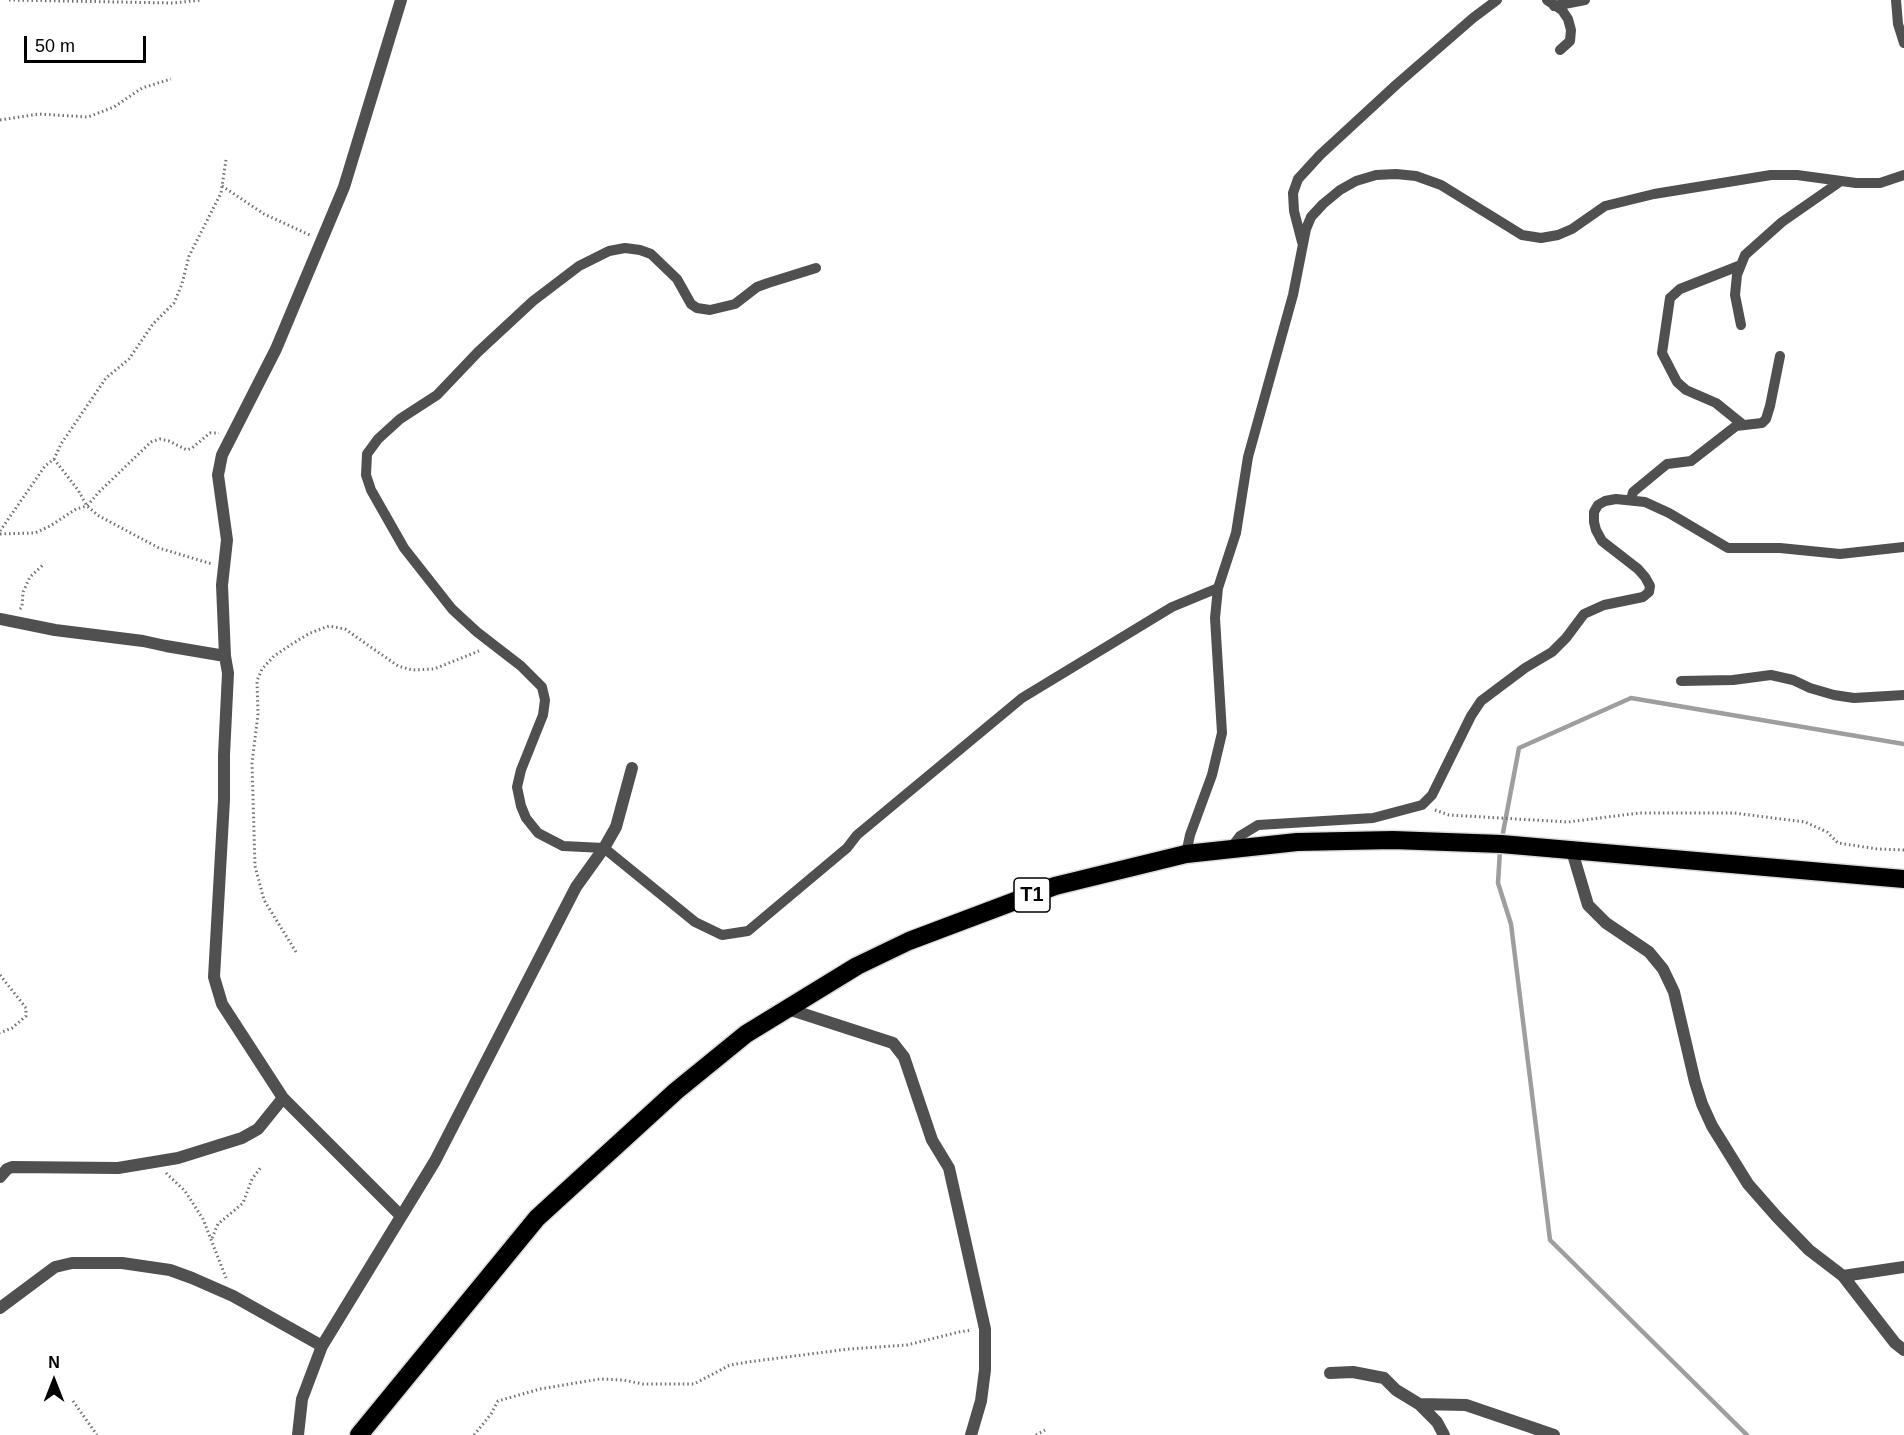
<!DOCTYPE html>
<style>
body{margin:0}
#map{position:relative;width:1904px;height:1435px;overflow:hidden;background:#fff;font-family:Helvetica,sans-serif}
canvas{display:block}
.north{position:absolute;left:24px;top:1351px;width:60px;height:60px;-webkit-text-stroke:4px #fff;paint-order:stroke;rotate:0deg;font-size:16px;font-weight:700;line-height:24px;text-align:center;color:#000}
.north::after{content:'';display:block;margin:auto;width:21px;height:27px;background:#000;clip-path:polygon(50% 0,100% 100%,50% 72%,0 100%)}
.scale{position:absolute;left:24px;top:36px;width:122px;height:27px;box-sizing:border-box;border:3px solid #000;border-top:0;padding-left:8px;font-size:18px;line-height:21px;white-space:nowrap;color:#000;-webkit-text-stroke:4px #fff;paint-order:stroke}
</style>
<div id="map">
<canvas width="1904" height="1435"></canvas>
<div class="north">N</div>
<div class="scale">50 m</div>
</div>
<script>
const ctx = document.querySelector('canvas').getContext('2d');
ctx.lineJoin = 'round';
function poly(rows) {
  const path = new Path2D();
  for (const r of rows) {
    path.moveTo(r[0], r[1]);
    for (let i = 2; i < r.length; i += 2) path.lineTo(r[i], r[i + 1]);
  }
  return path;
}
function strokePath(path, color, width, dash) {
  ctx.strokeStyle = color;
  ctx.lineWidth = width;
  ctx.lineCap = dash ? 'butt' : 'round';
  ctx.setLineDash(dash || []);
  ctx.stroke(path);
}
function write(font, color, halo, rows, align = 'center') {
  ctx.font = font + ' Helvetica,sans-serif';
  ctx.lineWidth = 4.5;
  ctx.setLineDash([]);
  ctx.textBaseline = 'middle';
  ctx.strokeStyle = halo;
  ctx.fillStyle = color;
  for (const [text, x, y, turn = 0] of rows) {
    ctx.save();
    ctx.translate(x, y);
    ctx.rotate((+turn || 0) * Math.PI / 180);
    ctx.textAlign = isNaN(turn) ? turn : align;
    if (halo) ctx.strokeText(text, 0, 0);
    ctx.fillText(text, 0, 0);
    ctx.restore();
  }
}
strokePath(poly([
 [1502,838,1519,748,1631,698,1904,744],
 [1500,850,1498,883,1511,924,1550,1240,1747,1435]
]), '#9e9e9e', 4.5);
const highway = poly([
 [359,1435,537,1218,676,1091,746,1034,857,966,909,941,1055,886,1186,854,1297,842,1393,840,1501,844,1904,879]
]);
strokePath(highway, '#dbdbdb', 21);
strokePath(poly([
 [9,0,173,3,202,0],
 [0,120,39,114,88,117,114,107,142,88,171,79],
 [222,186,264,214,310,235],
 [54,459,78,490,87,506,99,516,159,548,212,564],
 [0,531,45,466,54,459,61,444,106,378,129,359,153,324,174,303,182,284,189,256,221,193,226,160],
 [0,534,35,533,50,526,76,509,87,506,99,492,151,442,160,439,169,441,187,450,192,448,210,433,219,433],
 [20,609,22,607,23,592,30,577,44,564],
 [1435,810,1449,815,1568,822,1639,813,1734,813,1805,822,1827,832,1838,843,1878,849,1904,850],
 [296,952,264,900,255,866,252,763,258,714,257,681,262,669,274,656,292,644,310,633,329,626,345,629,398,666,412,670,434,669,479,651],
 [0,975,26,1008,26,1016,12,1028,0,1033],
 [166,1173,185,1191,203,1219,226,1278],
 [212,1238,218,1224,243,1203,252,1179,262,1166],
 [73,1401,97,1435],
 [474,1435,491,1414,498,1401,540,1389,600,1379,623,1380,643,1384,694,1384,730,1365,748,1362,849,1349,907,1345,959,1332,972,1330],
 [1036,1435,1045,1430]
]), '#727272', 3, [1.5, 3]);
strokePath(poly([
 [1547,0,1562,10,1568,19,1571,30,1570,41,1560,50],
 [1896,0,1898,24,1904,43],
 [1554,6,1585,0],
 [1302,242,1294,211,1293,193,1298,179,1320,155,1397,84,1473,18,1497,0],
 [1741,265,1680,289,1670,298,1662,353,1677,382,1686,390,1716,403,1742,424],
 [816,268,768,283,757,287,735,304,710,310,697,308,691,304,677,279,651,254,640,250,625,248,609,251,579,266,533,301,478,352,437,395,400,419,378,439,367,454,366,475,371,490,404,548,452,609,477,632,521,666,542,687,545,700,543,715,521,770,517,787,521,806,526,818,538,833,563,846,604,848,695,922,722,935,748,931,847,848,857,835,1022,698,1172,607,1218,588],
 [1741,325,1735,295,1737,275,1745,255,1782,222,1841,181],
 [1631,500,1633,492,1667,464,1691,461,1736,426,1762,423,1766,419,1770,406,1780,356],
 [1681,681,1733,680,1771,675,1793,680,1810,688,1834,695,1854,698,1904,695],
 [1231,848,1240,836,1258,825,1373,818,1422,805,1432,795,1471,716,1481,701,1525,668,1552,652,1566,638,1584,614,1604,605,1643,597,1649,592,1650,586,1645,577,1638,569,1602,541,1596,530,1594,522,1594,512,1598,505,1605,501,1616,499,1645,502,1669,513,1728,548,1780,548,1840,554,1904,547],
 [1186,854,1190,835,1212,775,1222,733,1215,618,1218,588,1236,533,1248,457,1293,295,1306,229,1311,217,1323,204,1340,190,1356,181,1376,175,1396,174,1416,176,1441,185,1522,235,1541,238,1558,235,1572,229,1605,206,1654,194,1771,175,1797,175,1856,183,1880,183,1904,175]
]), '#505050', 10);
strokePath(poly([
 [0,619,55,630,143,641,166,646,225,656],
 [1572,851,1588,905,1606,923,1649,952,1663,969,1674,992,1695,1082,1702,1104,1712,1126,1748,1184,1777,1217,1809,1250,1843,1276,1895,1343,1904,1350],
 [788,1009,893,1043,904,1057,932,1140,949,1168,985,1329,985,1370,981,1401,971,1435],
 [0,1177,7,1169,12,1167,118,1168,178,1158,242,1138,258,1129,283,1098],
 [401,1216,283,1098,222,1004,214,977,224,800,224,755,228,673,225,656,222,585,227,540,218,475,222,455,276,349,344,187,401,0],
 [1843,1276,1904,1267],
 [0,1308,55,1267,72,1263,122,1263,170,1270,192,1278,233,1296,322,1346],
 [1330,1373,1353,1372,1384,1378,1396,1390,1419,1404,1437,1422,1444,1435],
 [1419,1404,1466,1405,1554,1435],
 [298,1435,302,1399,322,1346,435,1161,576,887,604,848,616,827,632,768]
]), '#505050', 12);
strokePath(highway, '#000', 18);
for (const [x, y, w] of [
 [1032,895,36]
]) {
  const box = new Path2D();
  box.roundRect(x - w / 2, y - 17, w, 34, 4.5);
  ctx.fillStyle = '#fff';
  ctx.fill(box);
  strokePath(box, '#000', 1.5);
}
write('bold 20px', '#000', null, [
 ["T1",1032,895]
]);
</script>
